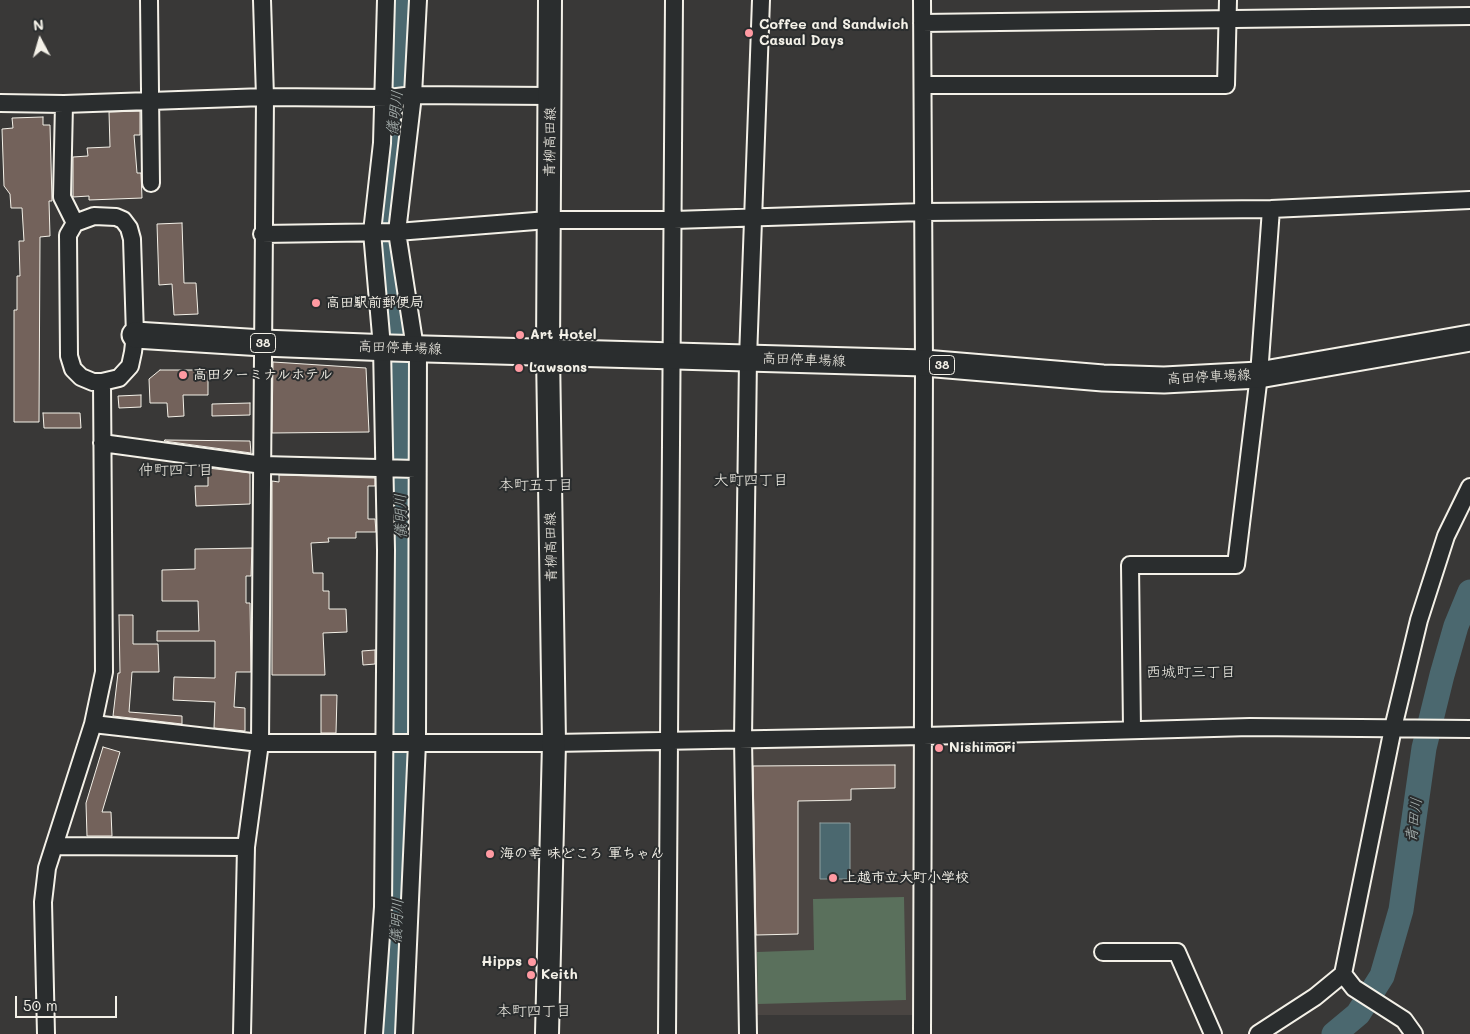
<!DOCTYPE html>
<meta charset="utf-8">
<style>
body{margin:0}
#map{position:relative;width:1470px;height:1034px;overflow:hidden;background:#393837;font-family:Mali,sans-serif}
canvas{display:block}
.north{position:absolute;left:15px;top:15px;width:50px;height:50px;-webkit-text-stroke:4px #2a2d2e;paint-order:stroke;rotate:354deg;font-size:14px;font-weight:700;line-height:20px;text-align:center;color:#f4f1e8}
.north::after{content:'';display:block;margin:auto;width:18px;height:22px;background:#f4f1e8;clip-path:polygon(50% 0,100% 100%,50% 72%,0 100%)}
.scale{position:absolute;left:15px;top:996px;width:102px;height:22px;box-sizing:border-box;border:2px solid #f4f1e8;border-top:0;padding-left:6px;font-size:15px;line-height:18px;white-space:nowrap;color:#f4f1e8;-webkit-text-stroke:4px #2a2d2e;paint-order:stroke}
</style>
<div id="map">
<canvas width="1470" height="1034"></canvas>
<div class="north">N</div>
<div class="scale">50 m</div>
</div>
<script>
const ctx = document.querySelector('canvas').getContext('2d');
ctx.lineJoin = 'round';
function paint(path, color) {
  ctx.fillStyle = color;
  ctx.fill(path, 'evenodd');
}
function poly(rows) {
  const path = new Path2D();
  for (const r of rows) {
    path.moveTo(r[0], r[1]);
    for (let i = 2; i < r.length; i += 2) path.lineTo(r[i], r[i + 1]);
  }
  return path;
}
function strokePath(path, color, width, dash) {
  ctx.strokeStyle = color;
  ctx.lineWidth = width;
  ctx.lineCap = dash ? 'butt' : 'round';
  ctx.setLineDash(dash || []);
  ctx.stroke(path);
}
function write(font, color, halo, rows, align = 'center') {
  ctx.font = font + ' Mali,"Klee One",sans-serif';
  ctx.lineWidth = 4;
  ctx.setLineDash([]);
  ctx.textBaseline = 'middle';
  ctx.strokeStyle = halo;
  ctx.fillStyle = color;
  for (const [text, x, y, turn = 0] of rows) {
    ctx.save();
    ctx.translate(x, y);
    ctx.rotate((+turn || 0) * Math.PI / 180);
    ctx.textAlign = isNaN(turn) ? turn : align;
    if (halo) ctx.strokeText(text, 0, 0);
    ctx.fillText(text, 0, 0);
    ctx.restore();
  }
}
paint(poly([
 [914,734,919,1015,753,1015,748,740]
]), '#4a4542');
paint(poly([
 [904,897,906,1000,758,1004,757,952,814,950,813,899]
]), '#5a705c');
const water = poly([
 [820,823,850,823,850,879,820,879,820,823]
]);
paint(water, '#4b686f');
strokePath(water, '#8f9f9f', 1);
strokePath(poly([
 [390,1034,405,775,398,339,382,218,399,77,401,0],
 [1334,1034,1358,1014,1382,976,1401,910,1424,748,1442,675,1456,626,1470,592]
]), '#4b686f', 25);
const building = poly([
 [140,111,140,135,134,135,137,173,141,173,142,198,89,200,89,196,73,197,73,157,88,156,87,148,110,147,109,112,140,111],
 [43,117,43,125,50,125,52,201,49,201,50,236,40,237,39,422,14,422,14,310,17,310,17,276,20,276,19,241,24,241,22,208,11,208,10,194,4,186,2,129,13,128,12,118,43,117],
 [182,223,184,283,196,283,198,314,174,315,172,284,159,285,157,224,182,223],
 [273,362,366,368,369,432,272,433,273,362],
 [160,370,208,370,208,395,183,395,184,416,168,417,167,403,150,403,149,379,160,370],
 [141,395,141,407,119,408,118,396,141,395],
 [250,403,250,415,212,416,212,404,250,403],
 [43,413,80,413,81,428,44,428,43,413],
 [165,440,250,441,251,453,164,441,165,440],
 [208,468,250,473,250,504,196,506,195,486,208,486,208,468],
 [279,475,375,478,375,486,368,486,368,519,375,519,376,532,356,532,356,538,328,538,329,542,311,543,313,573,323,573,323,591,329,591,329,609,346,609,347,632,323,633,325,675,272,675,272,481,279,482,279,475],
 [252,548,251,576,246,576,246,603,250,603,251,672,236,672,234,707,245,708,245,731,214,728,215,702,173,700,174,677,215,678,215,641,157,641,157,631,199,631,198,601,162,601,162,570,195,569,195,549,252,548],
 [119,615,133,615,133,644,158,644,159,672,132,672,129,712,182,716,182,724,113,716,118,673,120,673,119,615],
 [375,650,375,664,363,665,362,651,375,650],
 [321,695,337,695,336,733,321,733,321,695],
 [103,747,120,752,102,812,111,812,112,836,87,836,86,803,103,747],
 [895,765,895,788,851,789,851,800,798,801,798,934,756,935,753,766,895,765]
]);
paint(building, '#73625b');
strokePath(building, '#f4f1e8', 1);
const street = poly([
 [149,0,151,183],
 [922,0,924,363,922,1034],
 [922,23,1470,16],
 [923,85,1226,85,1228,0],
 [0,103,64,104,265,97,389,98,413,95,551,96],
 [64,104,62,197,75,223],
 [94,216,116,217,123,220,129,228,132,239,135,335,133,352,130,366,119,378,102,382,93,382,81,377,73,369,69,356,68,235,75,223,94,216],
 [262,234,397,232,548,220,674,220,923,212,1271,209,1470,200],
 [415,348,397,232,413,95,418,0],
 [102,443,263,465,416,469],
 [93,724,260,743,554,743,924,736,1250,727,1470,729],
 [1132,729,1130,565,1236,565,1259,375,1271,209],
 [54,846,246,847],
 [1103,952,1177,952,1213,1034],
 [1343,974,1354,988,1404,1020,1414,1034],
 [46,1034,43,902,47,868,93,724,104,672,102,382],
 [242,1034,246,847,260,743,265,97,262,0],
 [374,1034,383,907,386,550,382,347,372,232,382,143,386,0],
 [404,1034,417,743,418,348],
 [667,1034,674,0],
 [748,1034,743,739,748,358,761,0],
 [1258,1034,1315,997,1343,974,1393,728,1419,620,1446,536,1470,487]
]);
const secondary = poly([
 [547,1034,554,743,548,353,550,0]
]);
const primary = poly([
 [135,335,263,343,391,348,924,363,1103,378,1164,380,1259,375,1470,338]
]);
strokePath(street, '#f4f1e8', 20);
strokePath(secondary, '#f4f1e8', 26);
strokePath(primary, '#f4f1e8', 29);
strokePath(street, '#2a2d2e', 16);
strokePath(secondary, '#2a2d2e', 22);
strokePath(primary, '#2a2d2e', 25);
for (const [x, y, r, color] of [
 [749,33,5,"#ff9aa2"],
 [316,303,5,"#ff9aa2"],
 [520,335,5,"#ff9aa2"],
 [519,368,5,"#ff9aa2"],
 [183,375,5,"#ff9aa2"],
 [939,748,5,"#ff9aa2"],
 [490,854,5,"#ff9aa2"],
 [833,878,5,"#ff9aa2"],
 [532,962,5,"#ff9aa2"],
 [531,975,5,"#ff9aa2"]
]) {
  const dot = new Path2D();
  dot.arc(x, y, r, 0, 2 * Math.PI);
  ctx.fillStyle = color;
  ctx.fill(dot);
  strokePath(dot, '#2a2d2e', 2);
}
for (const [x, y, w] of [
 [263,343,25],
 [942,365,25]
]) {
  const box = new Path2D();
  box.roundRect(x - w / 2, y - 9.5, w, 19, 4);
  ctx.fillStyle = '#2a2d2e';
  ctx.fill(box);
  strokePath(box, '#f4f1e8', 1);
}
write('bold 12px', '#f4f1e8', null, [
 ["38",263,343],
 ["38",942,365]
]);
write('bold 14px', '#f4f1e8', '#2a2d2e', [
 ["Coffee and Sandwich",759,25],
 ["Casual Days",759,41],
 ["高田駅前郵便局",326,303],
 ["Art Hotel",530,335],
 ["Lawsons",529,368],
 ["高田ターミナルホテル",193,375],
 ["Nishimori",949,748],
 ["海の幸 味どころ 軍ちゃん",500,854],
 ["上越市立大町小学校",843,878],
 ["Hipps",522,962,"right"],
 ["Keith",541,975]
], 'left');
write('14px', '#f4f1e8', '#2a2d2e', [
 ["青柳高田線",550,142,-89],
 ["高田停車場線",400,348,2],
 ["高田停車場線",804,360,2],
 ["高田停車場線",1209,377,-3],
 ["青柳高田線",551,547,-91]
]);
write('italic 15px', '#b0bab8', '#2a2d2e', [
 ["儀明川",395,113,-83],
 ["儀明川",401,516,-91],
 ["青田川",1414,820,-82],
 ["儀明川",397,921,-87]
]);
write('15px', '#f4f1e8', '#2a2d2e', [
 ["仲町四丁目",176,470],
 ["大町四丁目",751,480],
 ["本町五丁目",536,485],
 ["西城町三丁目",1191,672],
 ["本町四丁目",534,1011]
]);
</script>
